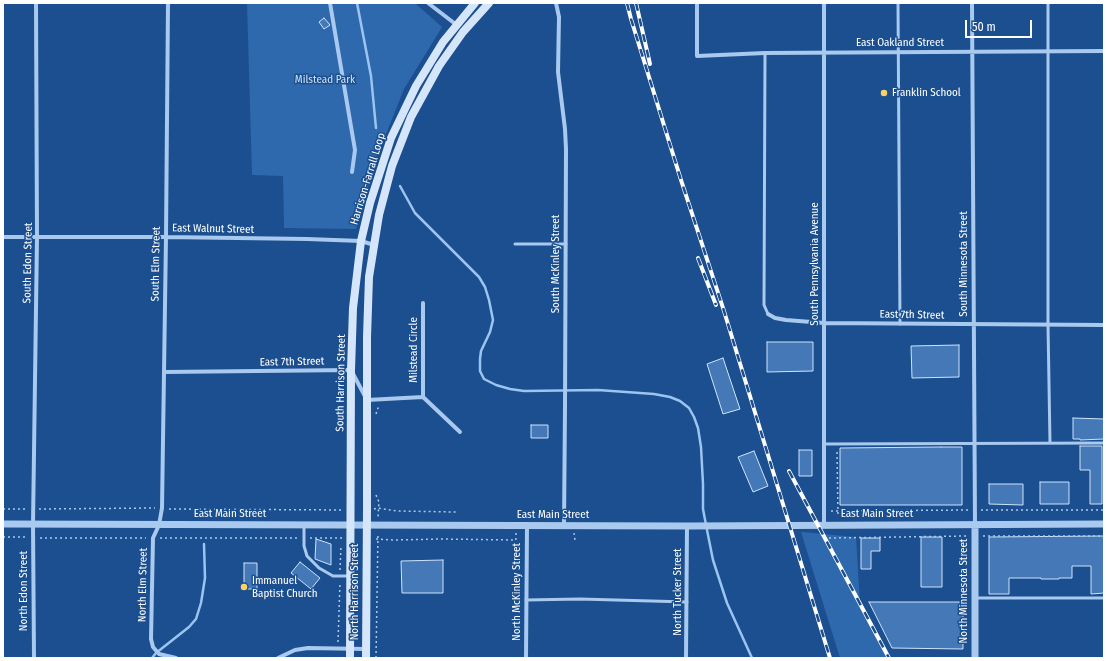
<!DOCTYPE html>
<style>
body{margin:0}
#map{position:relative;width:1107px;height:661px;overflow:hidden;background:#1b4f8f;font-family:"Fira Sans Condensed",sans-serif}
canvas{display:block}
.frame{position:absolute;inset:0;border:4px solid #fff;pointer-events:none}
.scale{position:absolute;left:965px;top:20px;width:67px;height:18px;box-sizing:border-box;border:2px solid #fff;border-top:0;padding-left:5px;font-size:12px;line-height:14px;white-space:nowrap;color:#fff;-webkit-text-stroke:3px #1b4f8f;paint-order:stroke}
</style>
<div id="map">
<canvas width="1107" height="661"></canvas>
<div class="frame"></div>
<div class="scale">50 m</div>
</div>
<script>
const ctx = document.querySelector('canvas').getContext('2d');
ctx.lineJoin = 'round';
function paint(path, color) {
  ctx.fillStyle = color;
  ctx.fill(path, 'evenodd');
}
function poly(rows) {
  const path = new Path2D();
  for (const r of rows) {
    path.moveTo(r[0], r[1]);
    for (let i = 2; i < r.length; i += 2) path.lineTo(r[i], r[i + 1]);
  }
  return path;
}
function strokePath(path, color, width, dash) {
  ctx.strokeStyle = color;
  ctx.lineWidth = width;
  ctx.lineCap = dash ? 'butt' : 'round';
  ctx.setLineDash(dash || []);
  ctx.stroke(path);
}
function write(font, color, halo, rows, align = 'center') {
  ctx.font = font + ' "Fira Sans Condensed",sans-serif';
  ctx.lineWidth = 3;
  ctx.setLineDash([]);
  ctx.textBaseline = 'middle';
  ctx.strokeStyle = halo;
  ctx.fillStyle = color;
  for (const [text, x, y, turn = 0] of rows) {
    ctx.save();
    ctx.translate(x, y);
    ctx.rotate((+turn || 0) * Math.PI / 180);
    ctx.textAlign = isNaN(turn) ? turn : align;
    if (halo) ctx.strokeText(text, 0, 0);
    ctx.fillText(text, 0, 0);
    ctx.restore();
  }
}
paint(poly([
 [247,3,415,3,442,27,404,89,376,159,356,229,284,228,283,176,252,175],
 [801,532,856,537,860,604,891,658,840,658]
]), '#2e69ad');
strokePath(poly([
 [357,3,371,76,376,128],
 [400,186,415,213,479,277,485,287,489,300,493,320,490,332,481,351,480,359,480,371,484,379,496,385,510,389,524,391,598,390,654,394,670,397,680,401,689,408,694,417,698,428,701,447,703,484,703,509,707,530,713,560,727,603,752,658],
 [152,658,156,653,189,627,196,619,201,603,205,578,204,544]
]), '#9cc4f0', 2.5);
const building = poly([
 [324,18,330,25,324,29,319,22,324,18],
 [767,342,813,342,813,371,767,372,767,342],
 [959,345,959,377,912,378,911,346,959,345],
 [723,358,740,409,723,414,707,364,723,358],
 [1073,418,1104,419,1104,439,1080,440,1080,439,1073,439,1073,418],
 [531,425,548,425,548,438,531,438,531,425],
 [1080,446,1102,446,1102,504,1090,504,1090,470,1080,470,1080,446],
 [941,447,962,447,962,505,840,505,840,448,941,447],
 [799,450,812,450,812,476,799,476,799,450],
 [754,451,768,486,753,492,738,457,754,451],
 [1040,482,1069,482,1069,504,1040,504,1040,482],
 [989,484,1023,484,1023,505,989,504,989,484],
 [1104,536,1104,593,1091,594,1091,566,1072,566,1072,578,1059,578,1059,579,1041,579,1041,578,1009,578,1009,594,989,594,989,537,1104,536],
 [921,537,942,537,942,587,921,587,921,537],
 [861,538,880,538,880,551,871,551,871,569,861,569,861,538],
 [316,539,331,544,331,565,315,559,316,539],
 [443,560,443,593,402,593,401,561,443,560],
 [300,562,320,578,311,589,291,573,300,562],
 [244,563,257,563,257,589,244,589,244,563],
 [869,602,963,602,963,649,892,648,869,602]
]);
paint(building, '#4478b7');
strokePath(building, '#cfe3fa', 1);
strokePath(poly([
 [376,414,378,408,381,406],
 [837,452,838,517],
 [376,495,379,502,378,517],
 [3,509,27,509],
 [39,509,155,508],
 [169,509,343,510],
 [374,509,378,508,397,511,456,512],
 [981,510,1104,510],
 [831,511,969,510],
 [570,513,574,513,574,518],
 [550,514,558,514],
 [574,533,575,540],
 [983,536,1104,536],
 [3,537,26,537],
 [40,538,146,538],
 [160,538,298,538],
 [310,538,342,538],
 [829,538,967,536],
 [376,539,394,540,441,539,516,540],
 [340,570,341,546],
 [515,605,516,533],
 [338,642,340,582],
 [376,658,378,533]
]), '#a9c9ee', 1.5, [2, 3]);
strokePath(poly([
 [898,3,900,324],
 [1048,3,1048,325,1050,443],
 [765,53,764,305,768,314],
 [515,244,566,244],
 [824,444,1104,443],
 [304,526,304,546,307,556,319,568,333,576,349,576],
 [976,598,1104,598],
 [526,600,580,599,687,602]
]), '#a9c9ee', 3);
strokePath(poly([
 [168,3,166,237,162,508,159,525,153,538,151,639,153,647,159,654,176,658],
 [330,3,355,150,352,172],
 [428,3,458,26],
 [556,3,559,17,558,72,565,129,566,149,565,407,564,526],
 [697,3,697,56,765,53,1104,51],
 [824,3,824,525],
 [972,3,975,524],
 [3,237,166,237,307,239,361,241,374,245],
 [423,303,423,397],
 [768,314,775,318,786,320,824,323,1104,325],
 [164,372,351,370,367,400,423,397,460,432],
 [34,658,33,524,37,237,36,3],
 [278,658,295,650,308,648,366,649],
 [526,658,527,526],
 [686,658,687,526]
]), '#a9c9ee', 4);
strokePath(poly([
 [3,524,687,526,1104,524],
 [975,658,975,524]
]), '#a9c9ee', 7);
strokePath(poly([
 [350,658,351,370,353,308,361,241,370,203,391,138,416,86,443,42,475,3],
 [366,658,367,510,367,337,369,277,379,215,392,166,411,117,439,66,463,32,489,3]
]), '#d6e6fa', 8);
const rail = poly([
 [627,3,631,19,681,180,724,311,830,658],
 [636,3,650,64],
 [698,258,716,305],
 [789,471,889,658]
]);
strokePath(rail, '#fff', 4);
strokePath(rail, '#1b4f8f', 2.5, [8]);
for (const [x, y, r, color] of [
 [884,93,4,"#ffd166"],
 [244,587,4,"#ffd166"]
]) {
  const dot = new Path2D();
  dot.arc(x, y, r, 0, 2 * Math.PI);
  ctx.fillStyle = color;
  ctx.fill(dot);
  strokePath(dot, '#1b4f8f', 1.5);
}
write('11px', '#fff', '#1b4f8f', [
 ["East Oakland Street",900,43],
 ["Harrison-Farrall Loop",368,179,-73],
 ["East Walnut Street",213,229,1],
 ["South Edon Street",28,263,-89],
 ["South Elm Street",156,264,-89],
 ["South McKinley Street",556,264,-90],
 ["South Pennsylvania Avenue",815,264,-90],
 ["South Minnesota Street",964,264,-90],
 ["East 7th Street",912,315,1],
 ["Milstead Circle",414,350,-90],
 ["East 7th Street",292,362,-1],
 ["South Harrison Street",341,383,-89],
 ["East Main Street",230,514],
 ["East Main Street",877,514],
 ["East Main Street",553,515],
 ["North Elm Street",143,585,-89],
 ["North Edon Street",24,591,-90],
 ["North Minnesota Street",964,591,-90],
 ["North Harrison Street",355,592,-90],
 ["North McKinley Street",517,592,-90],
 ["North Tucker Street",678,592,-90]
]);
write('11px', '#cfe3fa', '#1b4f8f', [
 ["Milstead Park",325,80]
]);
write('11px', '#fff', '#1b4f8f', [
 ["Franklin School",892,93],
 ["Immanuel",252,581],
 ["Baptist Church",252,594]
], 'left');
</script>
